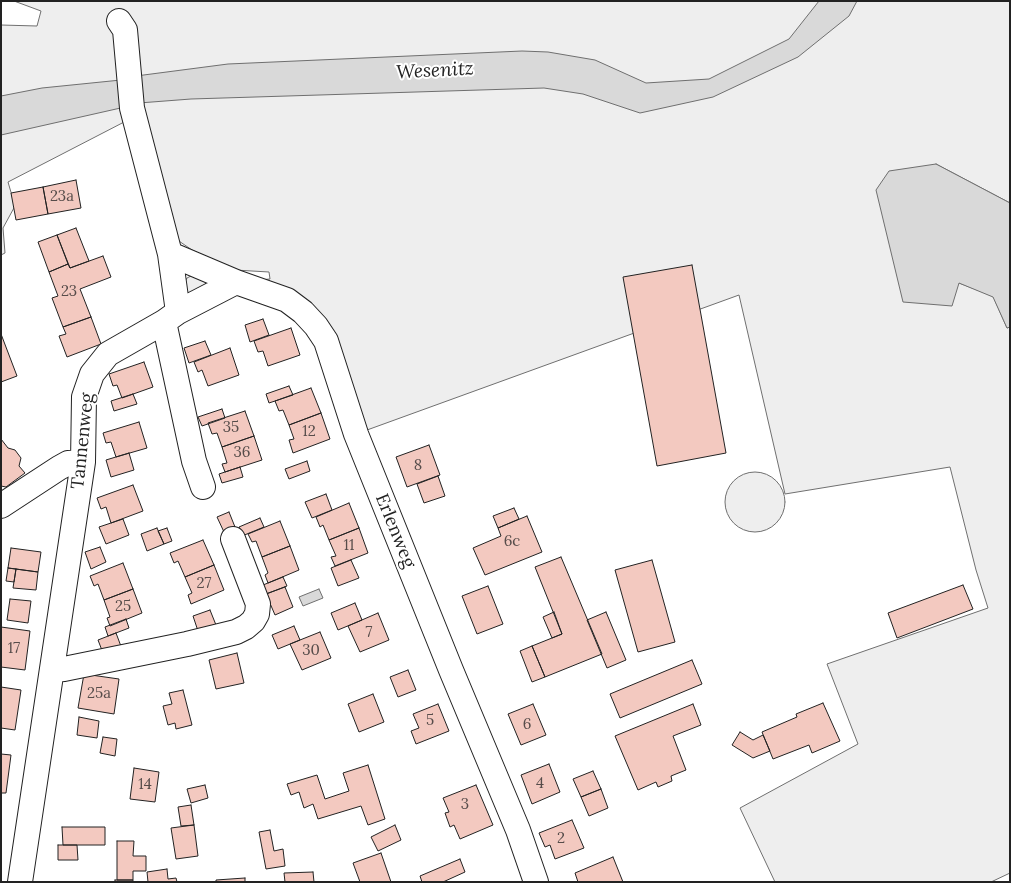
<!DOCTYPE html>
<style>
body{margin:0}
#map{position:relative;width:1011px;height:883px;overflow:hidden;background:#fff;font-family:Lora,serif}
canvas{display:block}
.frame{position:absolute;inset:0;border:2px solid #222;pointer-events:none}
</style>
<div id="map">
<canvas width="1011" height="883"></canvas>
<div class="frame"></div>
</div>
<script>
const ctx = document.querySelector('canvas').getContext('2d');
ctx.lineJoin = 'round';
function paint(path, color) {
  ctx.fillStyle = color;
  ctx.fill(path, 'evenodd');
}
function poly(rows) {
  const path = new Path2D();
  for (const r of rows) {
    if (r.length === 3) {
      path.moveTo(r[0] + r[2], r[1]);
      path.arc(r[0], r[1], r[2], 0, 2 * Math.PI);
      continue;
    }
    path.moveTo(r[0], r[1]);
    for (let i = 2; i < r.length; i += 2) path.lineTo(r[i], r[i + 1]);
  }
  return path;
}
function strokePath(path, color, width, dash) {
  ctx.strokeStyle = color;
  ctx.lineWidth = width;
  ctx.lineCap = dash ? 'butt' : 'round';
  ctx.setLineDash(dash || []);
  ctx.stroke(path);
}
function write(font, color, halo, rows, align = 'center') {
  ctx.font = font + ' Lora,serif';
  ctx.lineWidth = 4;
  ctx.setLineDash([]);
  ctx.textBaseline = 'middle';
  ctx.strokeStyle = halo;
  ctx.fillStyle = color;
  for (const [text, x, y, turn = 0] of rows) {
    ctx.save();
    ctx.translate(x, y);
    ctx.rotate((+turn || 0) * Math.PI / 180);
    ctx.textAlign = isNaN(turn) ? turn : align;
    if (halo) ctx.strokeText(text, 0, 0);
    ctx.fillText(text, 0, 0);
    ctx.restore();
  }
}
const green = poly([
 [14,1,1010,1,1010,203,936,164,959,283,993,296,1007,328,1010,327,1010,873,991,882,775,882,740,808,858,744,827,664,988,608,976,570,950,467,785,494,739,295,356,434,316,326,236,282,270,279,269,272,235,270,192,250,176,239,128,120,8,182,15,206,3,228,5,253,1,255,1,25,37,26,41,11,14,1],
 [193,275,208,279,205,285,186,295,184,283,187,278,193,275],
 [755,502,30]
]);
paint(green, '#eee');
strokePath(green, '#6f6f6f', 1);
const water = poly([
 [819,1,857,1,849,16,798,57,713,97,640,113,583,94,544,88,191,99,139,103,136,76,228,64,522,51,548,52,595,60,646,83,709,79,789,39,819,1],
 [121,80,125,107,1,135,1,96,42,88,121,80],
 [936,164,1010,203,1010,327,1007,328,993,297,959,283,952,306,903,302,876,190,889,171,936,164],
 [319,589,323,598,303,606,299,597,319,589]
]);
paint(water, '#d9d9d9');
strokePath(water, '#6f6f6f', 1);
const building = poly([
 [76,180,81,208,48,214,43,187,76,180],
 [43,187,48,214,16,220,11,193,43,187],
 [76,228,89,261,70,268,57,235,76,228],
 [57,235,68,264,49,272,38,242,57,235],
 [103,256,111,277,80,289,91,317,63,327,52,298,58,296,49,272,68,264,70,268,103,256],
 [692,265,726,453,657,466,623,277,692,265],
 [91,317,101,344,67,357,59,336,66,334,63,327,91,317],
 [263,319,269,335,250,342,245,325,263,319],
 [291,328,300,355,268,366,263,351,258,352,254,341,291,328],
 [1,334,17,376,1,382,1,334],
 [205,341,211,355,189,363,184,348,205,341],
 [230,348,239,375,208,386,202,370,198,372,194,362,230,348],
 [144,362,153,387,122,398,117,385,113,386,109,374,144,362],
 [289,386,293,395,269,403,266,394,289,386],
 [311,388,321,413,289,425,283,410,279,411,275,401,311,388],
 [133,394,137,404,114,411,111,401,133,394],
 [222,409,225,418,202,426,198,417,222,409],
 [245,411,254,436,222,447,217,433,212,434,208,423,245,411],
 [321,413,330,439,293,453,289,440,294,439,289,425,321,413],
 [139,422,147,448,116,457,111,442,106,443,103,433,139,422],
 [254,436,262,460,225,472,222,464,227,463,222,447,254,436],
 [1,439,8,448,15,450,21,458,19,466,25,473,6,487,1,486,1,439],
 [429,445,440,475,407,487,396,457,429,445],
 [129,453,134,470,111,477,106,460,129,453],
 [307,461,310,471,289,479,285,469,307,461],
 [240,467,243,477,222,483,219,474,240,467],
 [438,476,445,496,424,503,417,484,438,476],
 [133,485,143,511,111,523,106,507,101,509,97,498,133,485],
 [326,494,332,510,312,518,305,502,326,494],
 [349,503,359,528,329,540,323,525,320,527,316,517,349,503],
 [514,508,519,519,498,528,493,516,514,508],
 [229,512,235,527,224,532,217,517,229,512],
 [527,516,542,552,485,575,473,548,501,536,498,528,527,516],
 [260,518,264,527,242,536,239,527,260,518],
 [123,519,129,535,106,544,99,527,123,519],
 [280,521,290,546,262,557,256,541,252,542,248,534,280,521],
 [157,528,164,544,147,551,141,534,157,528],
 [167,528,172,541,164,544,158,531,167,528],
 [359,528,368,553,335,566,331,557,336,556,329,540,359,528],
 [203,540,214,565,185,577,178,561,174,563,170,553,203,540],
 [290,546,299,570,268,583,265,575,268,573,262,557,290,546],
 [100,547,106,562,91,569,85,552,100,547],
 [11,548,41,552,38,572,8,568,11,548],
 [561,557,602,654,545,677,532,646,562,634,535,567,561,557],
 [351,560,359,578,338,586,331,568,351,560],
 [652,560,675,642,638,652,615,570,652,560],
 [123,563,133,589,104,600,98,584,94,586,90,576,123,563],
 [214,565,224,590,191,604,188,595,192,593,185,577,214,565],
 [8,568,16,569,14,582,6,581,8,568],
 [16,569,38,572,36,590,13,588,16,569],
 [283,577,287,586,266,594,263,585,283,577],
 [963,585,973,609,897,638,888,613,963,585],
 [488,586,503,624,477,634,462,596,488,586],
 [285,587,293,607,275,615,266,594,285,587],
 [133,589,142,613,110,626,107,618,110,617,104,600,133,589],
 [10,599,31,601,28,623,7,620,10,599],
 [355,603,362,620,338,630,331,613,355,603],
 [210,610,216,625,198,631,193,616,210,610],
 [554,612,562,634,552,638,543,617,554,612],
 [606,612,626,660,607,668,587,620,606,612],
 [378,613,389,640,360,652,348,626,378,613],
 [126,619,129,628,108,636,105,627,126,619],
 [294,626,300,640,278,649,272,635,294,626],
 [1,627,30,631,25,670,1,667,1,627],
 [320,632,331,658,302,670,290,644,320,632],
 [116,633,122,649,103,653,98,640,116,633],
 [532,646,545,677,532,682,520,651,532,646],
 [237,653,244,683,216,689,209,660,237,653],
 [692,660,702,684,620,718,610,694,692,660],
 [408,670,416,690,398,697,390,677,408,670],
 [84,674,119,679,114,714,78,708,84,674],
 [1,687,21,690,15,730,1,728,1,687],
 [183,690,192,725,176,729,175,723,168,725,163,706,172,704,169,693,183,690],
 [373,694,384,722,359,732,348,704,373,694],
 [823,703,840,741,812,753,809,745,773,759,762,732,797,717,796,714,823,703],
 [438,704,449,731,416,744,411,731,419,728,413,714,438,704],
 [533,704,546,735,521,745,508,714,533,704],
 [693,704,701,725,673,736,686,770,671,776,672,781,658,787,656,782,638,790,615,736,693,704],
 [79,717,99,721,97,738,77,735,79,717],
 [740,732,753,740,763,735,770,751,753,758,732,745,740,732],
 [103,737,117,739,115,756,100,753,103,737],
 [1,754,11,755,6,793,1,793,1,754],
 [549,764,560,792,532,804,521,775,549,764],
 [368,765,385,819,368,825,361,806,318,819,313,804,304,808,299,792,291,795,287,784,317,775,325,799,349,791,343,773,368,765],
 [134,768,159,772,155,802,130,799,134,768],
 [593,771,601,789,581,797,573,779,593,771],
 [205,785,208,798,191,803,187,789,205,785],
 [476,785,493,825,460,839,454,825,450,827,445,813,449,812,443,798,476,785],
 [601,789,608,808,589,816,581,797,601,789],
 [191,805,194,825,181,826,178,807,191,805],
 [572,820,584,848,555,859,550,845,545,847,539,833,572,820],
 [194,825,198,856,176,859,171,828,194,825],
 [395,825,401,840,378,851,371,837,395,825],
 [62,827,105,827,105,845,63,845,62,827],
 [270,830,274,851,283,849,285,866,266,869,259,832,270,830],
 [117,841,134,841,133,856,146,856,146,871,133,871,133,880,117,880,117,841],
 [58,845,77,845,78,860,58,860,58,845],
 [381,853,391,882,360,882,353,863,381,853],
 [613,857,623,882,578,882,575,873,613,857],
 [460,859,465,872,443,882,422,882,420,876,460,859],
 [167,869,168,879,176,878,177,882,148,882,147,872,167,869],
 [313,872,314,882,285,882,284,873,313,872],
 [245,878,245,882,216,882,216,880,245,878],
 [115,880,133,880,133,882,115,882,115,880]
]);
paint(building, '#f3c9c0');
strokePath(building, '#222', 1);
const minor = poly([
 [170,254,236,282],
 [178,312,236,282,287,300,303,312,316,326,326,341,356,434,451,670,518,830,536,882],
 [164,322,194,461,203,487],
 [1,506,59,468,68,463,83,462],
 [52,670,64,669,187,644,236,632,246,627,253,621,257,614,258,604,233,539],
 [20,882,83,462,84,397,92,374,108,354,164,322,178,312,170,254,132,108,125,30,119,21]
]);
strokePath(minor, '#222', 26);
strokePath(minor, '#fff', 24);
write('15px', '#564c4a', null, [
 ["23a",62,197],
 ["23",69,292],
 ["35",231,428],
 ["12",309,432],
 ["36",242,453],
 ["8",418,466],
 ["6c",512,542],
 ["11",349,546],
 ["27",204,584],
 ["25",123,607],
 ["7",369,633],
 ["17",14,649],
 ["30",311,651],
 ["25a",99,694],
 ["5",430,721],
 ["6",527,725],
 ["4",540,784],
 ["14",145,785],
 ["3",465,805],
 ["2",561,839]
]);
write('18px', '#222', '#fff', [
 ["Tannenweg",83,441,-84],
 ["Erlenweg",395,531,68]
]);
write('italic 19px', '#222', '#fff', [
 ["Wesenitz",435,71,-3]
]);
</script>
